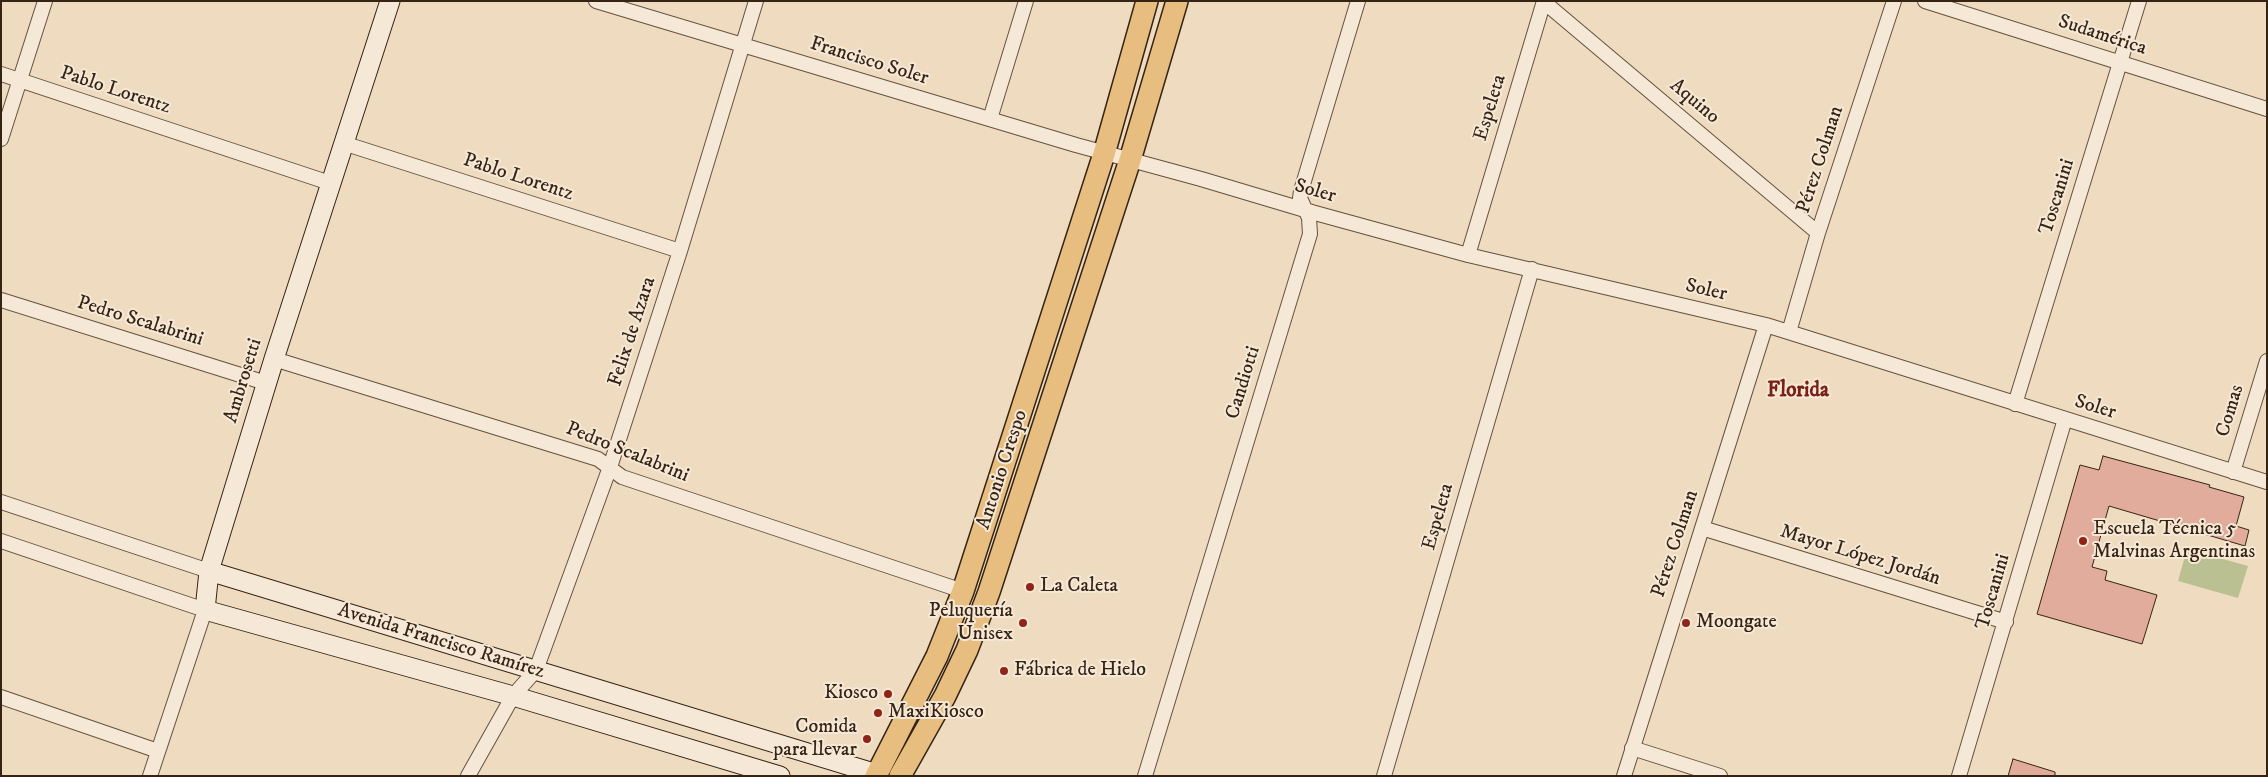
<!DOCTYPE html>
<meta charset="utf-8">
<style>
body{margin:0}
#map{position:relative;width:2268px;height:777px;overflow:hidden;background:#efdcc0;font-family:"IM FELL DW Pica",serif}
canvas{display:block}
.frame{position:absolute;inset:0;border:2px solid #352313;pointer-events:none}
</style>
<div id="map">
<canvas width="2268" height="777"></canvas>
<div class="frame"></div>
</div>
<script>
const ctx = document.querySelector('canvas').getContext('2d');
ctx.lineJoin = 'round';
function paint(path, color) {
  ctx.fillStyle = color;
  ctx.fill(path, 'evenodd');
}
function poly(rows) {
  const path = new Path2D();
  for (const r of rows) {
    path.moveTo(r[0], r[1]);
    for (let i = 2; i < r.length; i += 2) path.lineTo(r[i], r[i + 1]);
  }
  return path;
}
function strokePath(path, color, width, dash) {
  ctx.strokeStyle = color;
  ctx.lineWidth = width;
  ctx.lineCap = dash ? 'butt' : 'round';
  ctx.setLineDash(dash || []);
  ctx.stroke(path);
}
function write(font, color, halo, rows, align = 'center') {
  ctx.font = font + ' "IM FELL DW Pica",serif';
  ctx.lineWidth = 4;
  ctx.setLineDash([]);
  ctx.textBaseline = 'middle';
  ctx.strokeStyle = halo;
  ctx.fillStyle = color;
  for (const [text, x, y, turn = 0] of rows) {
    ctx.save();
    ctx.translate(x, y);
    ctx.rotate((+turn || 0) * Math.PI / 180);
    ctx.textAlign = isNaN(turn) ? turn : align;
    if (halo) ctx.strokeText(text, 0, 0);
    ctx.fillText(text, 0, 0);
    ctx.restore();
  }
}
paint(poly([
 [2187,549,2248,566,2238,598,2178,581]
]), '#bac092');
const building = poly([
 [2103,456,2210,485,2209,487,2244,497,2236,526,2249,530,2245,546,2109,506,2092,567,2107,571,2105,580,2157,595,2142,644,2037,614,2080,465,2099,470,2103,456],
 [2013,759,2055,772,2055,776,2008,776,2013,759]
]);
paint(building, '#e2ac9d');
strokePath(building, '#352313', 1);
const street = poly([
 [596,1,1076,145,1201,179,1315,213,1468,255,1766,325,2267,482],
 [1925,1,2267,109],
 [1544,2,1818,233],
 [1,74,330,183],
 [990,119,1026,1],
 [1,139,45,1],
 [343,143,680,251],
 [1468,255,1544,1],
 [1,300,266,383],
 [1789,332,1818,233,1894,1],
 [274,359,598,459,622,477,963,591],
 [2015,404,2139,1],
 [2233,472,2267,361],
 [1,502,209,571],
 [1702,528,2006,622],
 [1,541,205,610,150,776],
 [1,697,158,751],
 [1632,748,1720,776],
 [468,776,513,696,536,670,610,467,680,251,756,1],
 [1145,776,1310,234,1309,218,1300,198,1301,191,1358,1],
 [1384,776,1532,269],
 [1624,776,1766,325],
 [1959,776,2065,419]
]);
const secondary = poly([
 [390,1,274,359,209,571,205,610,513,696,780,776],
 [209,571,877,774]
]);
const primary = poly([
 [876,776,937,656,963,591,1104,154,1147,1],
 [900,776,945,696,967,650,989,592,1130,160,1177,1]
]);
strokePath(street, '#64513e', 16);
strokePath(secondary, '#352313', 21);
strokePath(primary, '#352313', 24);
strokePath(street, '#f5e8d6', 14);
strokePath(secondary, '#f5e8d6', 19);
strokePath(primary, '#e8be80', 21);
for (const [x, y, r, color] of [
 [2083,541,5,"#8f2418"],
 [1030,587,5,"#8f2418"],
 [1023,623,5,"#8f2418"],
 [1686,623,5,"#8f2418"],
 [1004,671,5,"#8f2418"],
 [888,694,5,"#8f2418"],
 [878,713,5,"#8f2418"],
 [867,739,5,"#8f2418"]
]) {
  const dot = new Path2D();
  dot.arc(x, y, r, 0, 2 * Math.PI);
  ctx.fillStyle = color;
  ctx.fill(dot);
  strokePath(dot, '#f5e8d6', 2);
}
write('20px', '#352313', '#f5e8d6', [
 ["Sudamérica",2102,36,18],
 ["Francisco Soler",869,62,17],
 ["Pablo Lorentz",115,91,18],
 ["Aquino",1694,102,40],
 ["Espeleta",1491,108,-73],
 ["Pérez Colman",1821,160,-72],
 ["Pablo Lorentz",518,178,18],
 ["Soler",1315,192,16],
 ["Toscanini",2058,197,-73],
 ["Soler",1706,291,13],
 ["Pedro Scalabrini",140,322,17],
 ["Felix de Azara",633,332,-72],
 ["Ambrosetti",244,381,-73],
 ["Candiotti",1244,383,-73],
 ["Soler",2095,408,17],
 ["Comas",2231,411,-73],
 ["Pedro Scalabrini",627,453,22],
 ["Antonio Crespo",1003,470,-72],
 ["Espeleta",1439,517,-74],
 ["Pérez Colman",1676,544,-72],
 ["Mayor López Jordán",1860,556,17],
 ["Toscanini",1994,592,-74],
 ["Avenida Francisco Ramírez",441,642,17]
]);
write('20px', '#352313', '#f5e8d6', [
 ["Escuela Técnica 5",2093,530],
 ["Malvinas Argentinas",2093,553],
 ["La Caleta",1040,587],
 ["Peluquería",1013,612,"right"],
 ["Unisex",1013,635,"right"],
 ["Moongate",1696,623],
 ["Fábrica de Hielo",1014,671],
 ["Kiosco",878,694,"right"],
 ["MaxiKiosco",888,713],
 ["Comida",857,728,"right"],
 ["para llevar",857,751,"right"]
], 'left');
write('bold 21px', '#7a1f14', '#f5e8d6', [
 ["Florida",1798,392]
]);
</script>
